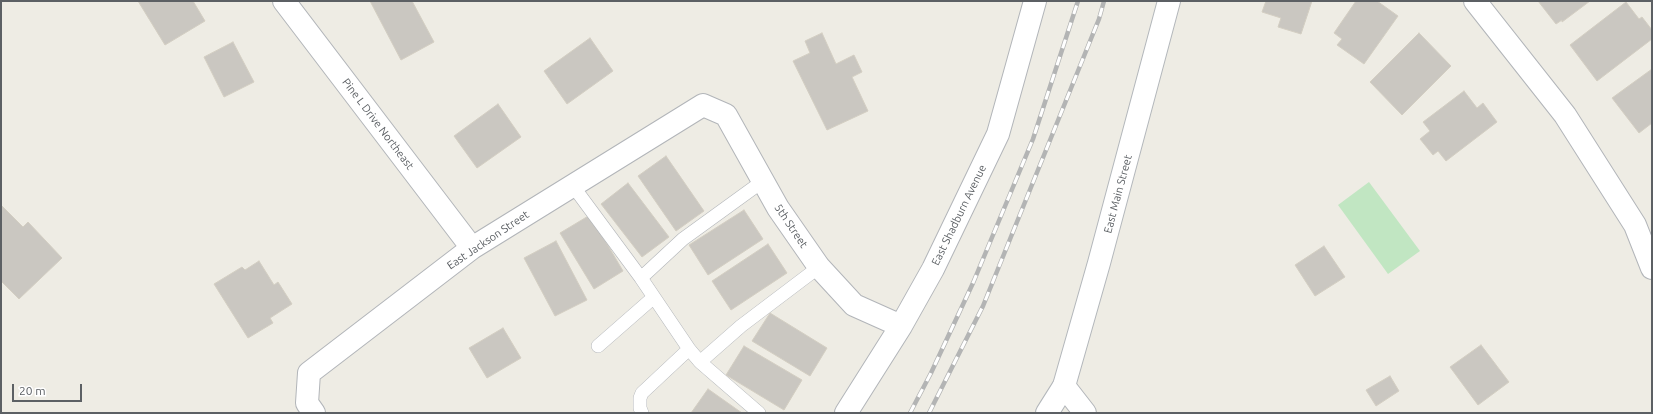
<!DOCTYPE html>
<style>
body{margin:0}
#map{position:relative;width:1653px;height:414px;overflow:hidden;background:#eeece4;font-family:Ubuntu,sans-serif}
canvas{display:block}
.frame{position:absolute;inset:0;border:2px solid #5c6064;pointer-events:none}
.scale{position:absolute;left:12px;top:384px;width:70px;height:18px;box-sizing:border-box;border:2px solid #5c6064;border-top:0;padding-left:5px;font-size:12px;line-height:14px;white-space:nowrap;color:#5c6064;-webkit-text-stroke:3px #fff;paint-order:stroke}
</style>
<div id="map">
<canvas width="1653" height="414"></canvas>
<div class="frame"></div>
<div class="scale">20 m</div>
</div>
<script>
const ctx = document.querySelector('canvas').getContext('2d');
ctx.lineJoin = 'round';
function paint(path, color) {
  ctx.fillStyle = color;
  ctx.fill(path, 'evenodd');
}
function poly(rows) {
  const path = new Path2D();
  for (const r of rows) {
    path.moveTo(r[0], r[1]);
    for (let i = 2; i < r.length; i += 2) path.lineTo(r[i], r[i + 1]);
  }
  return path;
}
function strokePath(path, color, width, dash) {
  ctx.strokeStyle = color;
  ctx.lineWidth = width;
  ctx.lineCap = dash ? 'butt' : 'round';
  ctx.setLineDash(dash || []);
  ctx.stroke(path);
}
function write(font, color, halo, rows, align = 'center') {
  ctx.font = font + ' Ubuntu,sans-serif';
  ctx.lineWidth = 3;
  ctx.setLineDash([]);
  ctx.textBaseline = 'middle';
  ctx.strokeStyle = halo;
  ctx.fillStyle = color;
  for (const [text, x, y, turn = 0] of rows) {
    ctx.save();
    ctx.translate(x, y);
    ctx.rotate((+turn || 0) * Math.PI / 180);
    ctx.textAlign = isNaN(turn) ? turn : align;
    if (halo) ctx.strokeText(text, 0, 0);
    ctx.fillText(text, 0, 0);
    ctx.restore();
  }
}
paint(poly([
 [1369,182,1420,251,1388,274,1338,205]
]), '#c1e6c2');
const building = poly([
 [138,1,193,1,205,21,165,45,138,1],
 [370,1,412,1,434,42,401,60,370,1],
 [1266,1,1312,1,1301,34,1278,27,1281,18,1262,12,1266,1],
 [1356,1,1377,1,1398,16,1364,64,1337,45,1342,39,1334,33,1356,1],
 [1538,1,1590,1,1562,22,1562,20,1556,24,1538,1],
 [1626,2,1639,19,1642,17,1652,30,1652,39,1597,81,1570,45,1626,2],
 [822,33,836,64,854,55,862,72,852,77,868,111,827,130,793,61,810,53,805,41,822,33],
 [1419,33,1451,66,1402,115,1370,82,1419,33],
 [590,38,613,71,567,104,544,71,590,38],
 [233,42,254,82,224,97,204,57,233,42],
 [1652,69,1652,123,1639,133,1612,98,1652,69],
 [1464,91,1477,108,1483,103,1497,122,1446,161,1438,151,1433,155,1420,139,1430,131,1423,122,1464,91],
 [498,104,521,137,477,168,454,136,498,104],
 [666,156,704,211,676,231,638,176,666,156],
 [628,183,669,237,642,257,601,204,628,183],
 [1,205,23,227,28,222,62,258,19,299,1,281,1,205],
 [744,210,763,239,708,275,689,245,744,210],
 [590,215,623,271,594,289,560,233,590,215],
 [556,241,587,300,555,316,524,258,556,241],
 [768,244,787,273,731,310,712,281,768,244],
 [1324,246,1345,277,1315,296,1295,265,1324,246],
 [259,261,274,285,278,282,292,304,270,318,273,323,248,338,214,284,242,267,245,270,259,261],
 [770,313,827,348,810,376,752,341,770,313],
 [503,328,521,358,487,378,469,348,503,328],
 [1481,345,1509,382,1478,405,1450,367,1481,345],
 [744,346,802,380,784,410,726,375,744,346],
 [1390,376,1399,391,1376,406,1366,390,1390,376],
 [708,389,742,413,691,413,708,389]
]);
paint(building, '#cac7c1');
strokePath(building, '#d3cec2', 1);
const lane = poly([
 [573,186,641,278,683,239,763,181],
 [641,278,689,349,700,362],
 [598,346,654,297],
 [642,413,640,408,640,398,642,393,689,349],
 [759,413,700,362,741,326,819,267]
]);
const street = poly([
 [284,1,472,248],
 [1475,1,1565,115,1635,225,1652,268],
 [1064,386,1085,413],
 [314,413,307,403,309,373,472,248,703,105,726,115,778,208,819,267,854,305,901,326],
 [846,413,901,326,933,269,998,134,1035,1]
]);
const secondary = poly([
 [1047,413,1064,386,1099,263,1169,1]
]);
strokePath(lane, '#b2b5b9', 14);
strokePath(street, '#b2b5b9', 24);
strokePath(secondary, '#b3b7bb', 24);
strokePath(lane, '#fff', 13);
strokePath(street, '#fff', 22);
strokePath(secondary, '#fff', 22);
const rail = poly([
 [910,413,931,373,973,283,1033,139,1078,1],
 [929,413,983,306,1099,19,1104,1]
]);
strokePath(rail, '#b3b4b4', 4.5);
strokePath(rail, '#fff', 3, [9]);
write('11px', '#5c6064', '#fff', [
 ["Pine L Drive Northeast",378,124,53],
 ["East Main Street",1118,194,-75],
 ["East Shadburn Avenue",959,215,-64],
 ["5th Street",791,226,56],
 ["East Jackson Street",488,240,-34]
]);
</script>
